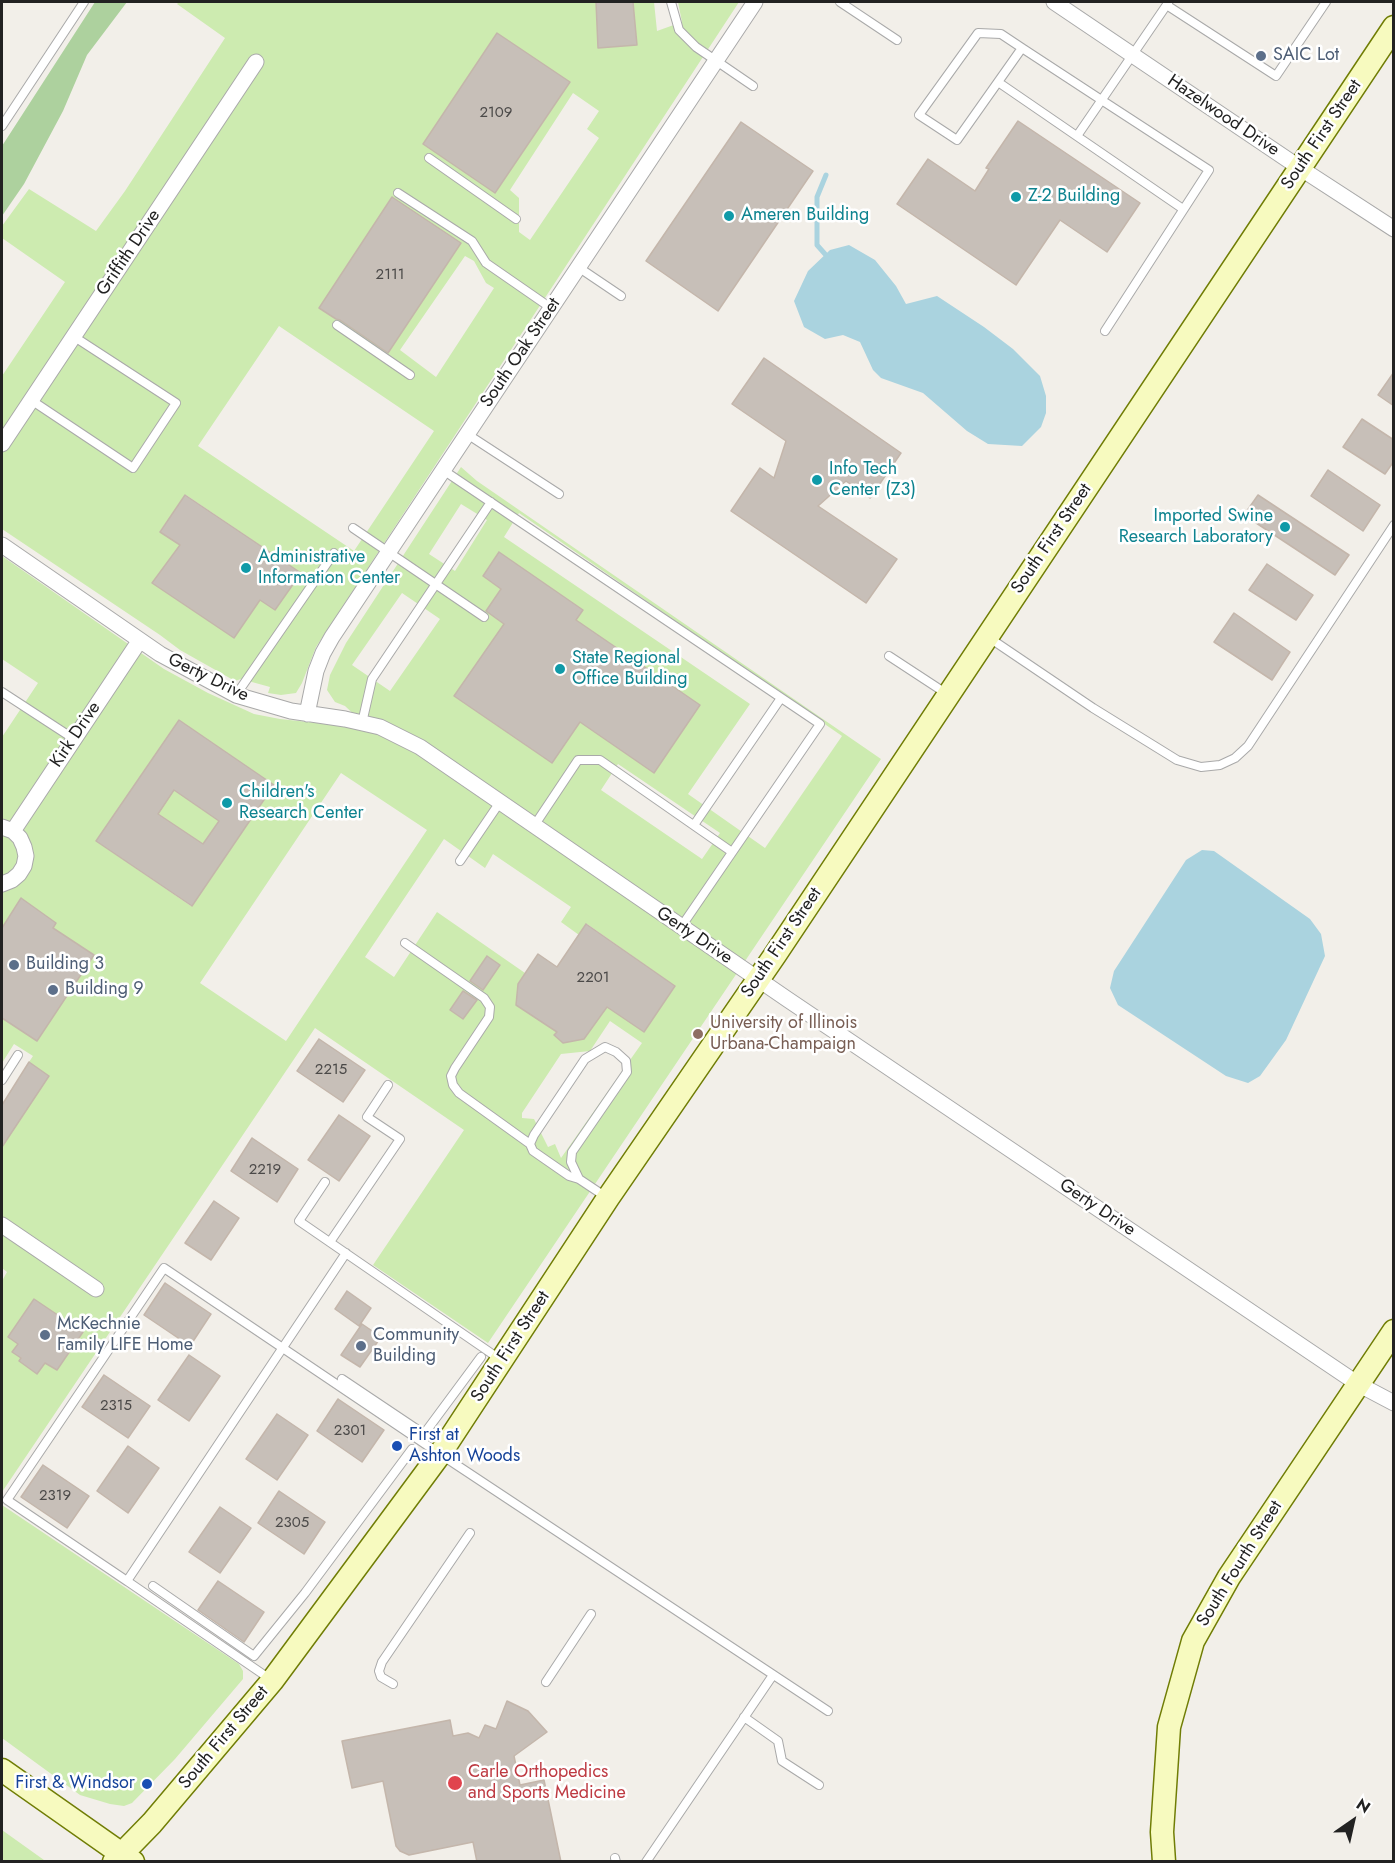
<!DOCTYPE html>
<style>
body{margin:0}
#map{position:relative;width:1395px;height:1863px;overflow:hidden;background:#f2efe9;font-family:Jost,sans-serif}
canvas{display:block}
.frame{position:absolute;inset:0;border:3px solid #222;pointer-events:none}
.north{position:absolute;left:1323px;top:1791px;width:60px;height:60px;-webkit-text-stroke:4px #fff;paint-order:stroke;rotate:34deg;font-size:16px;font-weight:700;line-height:24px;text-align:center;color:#222}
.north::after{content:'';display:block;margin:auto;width:21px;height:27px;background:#222;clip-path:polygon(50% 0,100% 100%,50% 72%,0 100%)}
</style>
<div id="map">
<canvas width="1395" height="1863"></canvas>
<div class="frame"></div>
<div class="north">N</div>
</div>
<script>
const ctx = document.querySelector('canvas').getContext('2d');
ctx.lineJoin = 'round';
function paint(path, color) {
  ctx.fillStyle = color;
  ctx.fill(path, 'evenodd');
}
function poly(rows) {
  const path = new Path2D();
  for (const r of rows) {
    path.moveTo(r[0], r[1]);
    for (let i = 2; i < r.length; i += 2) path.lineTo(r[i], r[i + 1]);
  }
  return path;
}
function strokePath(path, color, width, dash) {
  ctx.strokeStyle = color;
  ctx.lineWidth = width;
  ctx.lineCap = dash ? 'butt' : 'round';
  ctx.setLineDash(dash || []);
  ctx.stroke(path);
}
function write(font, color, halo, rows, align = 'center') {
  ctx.font = font + ' Jost,sans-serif';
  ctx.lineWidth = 5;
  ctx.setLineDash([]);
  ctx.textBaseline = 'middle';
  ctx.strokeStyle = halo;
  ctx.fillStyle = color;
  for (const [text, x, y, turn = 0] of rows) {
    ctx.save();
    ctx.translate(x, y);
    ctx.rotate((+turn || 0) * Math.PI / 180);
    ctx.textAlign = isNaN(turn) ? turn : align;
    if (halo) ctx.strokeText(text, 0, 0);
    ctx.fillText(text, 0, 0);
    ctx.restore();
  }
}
paint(poly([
 [179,2,596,2,598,47,637,44,633,2,654,2,657,31,682,22,678,2,739,2,316,647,302,683,296,693,281,695,268,693,270,687,241,679,235,681,180,650,160,635,2,529,2,376,65,282,2,238,2,226,29,189,96,231,125,191,225,38,177,4],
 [573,93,599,111,587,129,599,138,530,240,519,232,519,198,510,190],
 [465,256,474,261,486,283,494,288,436,377,400,350],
 [279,326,434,431,354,551,198,446],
 [186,495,301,573,275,610,160,531],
 [461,467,477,481,881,759,488,1343,373,1265,464,1130,315,1028,2,1492,2,1281,7,1272,2,1268,2,1147,49,1076,29,1062,33,1056,14,1044,2,1063,2,1002,56,923,21,899,2,928,2,737,38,683,2,659,2,556,164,669,208,693,254,714,280,719,345,726,362,722,345,706,335,702,327,690,330,675,346,643],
 [461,504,487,520,455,571,429,554],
 [519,513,842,736,765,848,688,794,750,704,504,537],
 [499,553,583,610,568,632,592,631,700,705,654,772,580,722,552,763,454,696,504,624,486,611,501,589,483,576],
 [402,593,440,619,390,691,352,665],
 [179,720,274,785,191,906,96,841],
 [618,764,720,833,702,859,601,790],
 [341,773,427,830,286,1041,200,983],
 [444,839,485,868,493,854,571,907,561,922,579,935,587,924,675,986,607,1007,584,1039,563,1042,554,1035,557,1032,516,1005,518,984,525,973,437,912,394,977,365,957],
 [610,1021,642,1043,561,1158,555,1144,548,1147,534,1119,522,1118,522,1113,561,1054,590,1051],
 [174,790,219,821,203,844,158,814],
 [2,1505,239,1664,243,1671,243,1679,175,1759,132,1803,124,1806,110,1804,80,1795,2,1738],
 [2,1830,44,1860,43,1861,2,1861]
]), '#cdebb0');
paint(poly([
 [95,2,127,2,87,55,63,111,24,184,2,216,2,146]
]), '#add19e');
paint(poly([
 [849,245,875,260,896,286,906,304,937,296,984,327,1013,349,1040,376,1046,396,1046,413,1041,427,1022,446,988,444,967,431,923,393,881,378,873,370,860,342,843,335,825,339,804,327,794,301,808,271,830,250],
 [1202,850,1214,851,1310,919,1321,934,1325,956,1286,1040,1260,1076,1248,1083,1226,1076,1118,1005,1110,988,1114,971,1186,860]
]), '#aad3df');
strokePath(poly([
 [825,254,817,245,817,197,826,175]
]), '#aad3df', 5);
const building = poly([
 [596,2,633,2,637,45,598,48,596,2],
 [497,33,570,82,495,193,423,144,497,33],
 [1018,121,1140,203,1107,252,1060,220,1016,285,897,204,928,159,975,191,989,169,986,168,1018,121],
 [741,122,813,171,718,311,646,261,741,122],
 [392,197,461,243,388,353,340,320,336,319,319,308,392,197],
 [764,358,901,453,870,498,846,481,818,506,897,559,866,603,731,511,760,468,774,478,786,441,732,404,764,358],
 [1394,372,1394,406,1378,395,1394,372],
 [1362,419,1394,440,1394,461,1385,474,1343,447,1362,419],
 [1328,470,1380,505,1363,531,1311,496,1328,470],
 [185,495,301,573,275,610,260,600,234,638,152,583,180,545,160,532,185,495],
 [1258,495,1349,555,1335,575,1244,515,1258,495],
 [499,552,583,610,576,620,700,705,654,773,580,722,552,763,454,696,504,624,486,611,501,589,483,576,499,552],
 [1267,564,1313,595,1296,620,1249,590,1267,564],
 [1234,613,1290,652,1272,680,1214,642,1234,613],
 [179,720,274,785,192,906,96,841,179,720],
 [174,790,219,821,203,844,158,814,174,790],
 [21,898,56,923,53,928,94,955,37,1041,2,1018,2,928,21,898],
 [586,924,675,986,644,1032,607,1007,584,1039,563,1043,554,1035,557,1032,516,1005,518,984,538,954,557,967,586,924],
 [487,956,500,965,483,990,470,981,487,956],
 [463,991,477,1000,463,1019,450,1010,463,991],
 [319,1039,365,1070,343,1102,297,1071,319,1039],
 [29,1062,49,1076,2,1147,2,1105,29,1062],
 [339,1115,370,1136,339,1181,308,1160,339,1115],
 [252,1138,298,1169,277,1202,231,1171,252,1138],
 [214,1201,239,1218,211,1260,185,1243,214,1201],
 [165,1283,211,1314,190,1346,144,1315,165,1283],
 [347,1291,371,1308,359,1326,335,1309,347,1291],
 [34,1299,83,1332,57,1370,45,1363,37,1374,19,1361,21,1358,12,1352,18,1344,8,1337,34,1299],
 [362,1324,381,1337,360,1367,341,1355,362,1324],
 [189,1355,220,1376,189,1421,158,1400,189,1355],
 [104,1375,150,1406,128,1438,82,1407,104,1375],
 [338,1399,384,1430,362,1462,317,1431,338,1399],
 [277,1414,308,1435,277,1480,246,1459,277,1414],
 [128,1446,159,1468,128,1513,97,1491,128,1446],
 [43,1465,89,1496,67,1528,21,1497,43,1465],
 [279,1491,325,1522,304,1554,258,1523,279,1491],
 [220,1507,251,1528,220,1573,189,1552,220,1507],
 [218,1581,264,1612,244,1642,198,1610,218,1581],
 [507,1701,528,1711,547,1732,514,1756,520,1785,544,1780,561,1862,477,1862,473,1842,409,1855,400,1851,396,1846,383,1781,352,1788,342,1741,450,1720,453,1736,468,1733,479,1738,485,1725,496,1729,507,1701]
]);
paint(building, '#c7bfb8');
strokePath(building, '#c4b6ab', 1.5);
const lane = poly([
 [671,2,679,30,696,47,753,86],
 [840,2,897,40],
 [1168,6,1276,76,1326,2],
 [1022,48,957,140,919,115,978,33,1001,34,1022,48,1103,101,1209,170,1105,331],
 [998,82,1183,209],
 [2,126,84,2],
 [1077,136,1168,3],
 [429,158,516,219],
 [398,193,472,241,486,263,551,308],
 [578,267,621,296],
 [337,325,410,375],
 [31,400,133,468,176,403,73,336],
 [467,434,559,494],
 [443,470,820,724,681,927],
 [353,528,484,617],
 [988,637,1093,708,1177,760,1201,767,1220,765,1235,758,1248,746,1394,525],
 [889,656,947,694],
 [2,692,74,739],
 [236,695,334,553],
 [362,723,372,679,491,502],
 [694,825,781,698],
 [534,826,578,760,600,760,732,852],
 [460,861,500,802],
 [405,943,484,998,490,1007,489,1017,455,1068,451,1076,453,1085,459,1093,530,1144],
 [2,1080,18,1055],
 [579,1179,571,1162,572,1152,627,1072,626,1061,616,1052,605,1047,585,1059,534,1135,530,1144,533,1151,569,1176,579,1179,606,1197],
 [325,1182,299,1221,501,1360],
 [330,1242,400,1139,367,1117,388,1085],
 [342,1379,424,1434,481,1357],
 [127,1581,7,1500,164,1268,440,1454,828,1711],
 [153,1586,254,1656,305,1593,412,1449],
 [270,1679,127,1581,346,1253],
 [546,1682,591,1614],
 [393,1684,381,1677,379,1671,382,1662,470,1533],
 [744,1717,778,1741,782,1761,819,1785],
 [615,1858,616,1862],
 [646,1862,773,1675]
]);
const street = poly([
 [1054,2,1300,168,1394,229],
 [2,444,256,62],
 [2,545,160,654,236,695,291,711,345,719,380,727,420,747,787,999,1358,1384,1394,1403],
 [307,714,316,671,323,653,332,637,755,2],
 [2,827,13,831,20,838,24,847,26,856,24,866,19,874,12,880,2,884],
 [13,831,140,640],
 [2,1225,96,1289]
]);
const secondary = poly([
 [2,1770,133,1862],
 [114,1862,152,1823,272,1681,440,1454,608,1198,775,955,1394,27],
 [1164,1862,1162,1832,1169,1727,1193,1641,1229,1577,1394,1331]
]);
strokePath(lane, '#a9a9a9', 10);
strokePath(street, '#a9a9a9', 17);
strokePath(secondary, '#707d05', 25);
strokePath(lane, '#fff', 8);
strokePath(street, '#fff', 15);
strokePath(secondary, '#f7fabf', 22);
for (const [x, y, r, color] of [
 [1261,56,6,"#5c6f8a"],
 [1016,197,6,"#0f9aa8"],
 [729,216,6,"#0f9aa8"],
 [817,480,6,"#0f9aa8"],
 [1285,527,6,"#0f9aa8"],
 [246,568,6,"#0f9aa8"],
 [560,669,6,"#0f9aa8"],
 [227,803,6,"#0f9aa8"],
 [14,965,6,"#5c6f8a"],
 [53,990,6,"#5c6f8a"],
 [698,1034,6,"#8d6e63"],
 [45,1335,6,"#5c6f8a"],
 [361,1346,6,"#5c6f8a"],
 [397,1446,6,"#1a4fb4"],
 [455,1783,8,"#e0444e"],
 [147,1784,6,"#1a4fb4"]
]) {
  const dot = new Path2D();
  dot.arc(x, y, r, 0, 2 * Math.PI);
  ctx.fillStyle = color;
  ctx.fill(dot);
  strokePath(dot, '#fff', 2);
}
write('15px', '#4b4948', null, [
 ["2109",496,113],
 ["2111",390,275],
 ["2201",593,978],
 ["2215",331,1070],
 ["2219",265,1170],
 ["2315",116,1406],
 ["2301",350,1431],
 ["2319",55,1496],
 ["2305",292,1523]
]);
write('18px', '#4e5e75', '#fff', [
 ["SAIC Lot",1273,56],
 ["Building 3",26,965],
 ["Building 9",65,990],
 ["McKechnie",57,1325],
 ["Family LIFE Home",57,1346],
 ["Community",373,1336],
 ["Building",373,1357]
], 'left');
write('18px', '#222', '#fff', [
 ["Hazelwood Drive",1223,116,34],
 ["South First Street",1322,135,-56],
 ["Griffith Drive",129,253,-56],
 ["South Oak Street",521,353,-56],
 ["South First Street",1052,539,-56],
 ["Gerty Drive",208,678,26],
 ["Kirk Drive",76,735,-56],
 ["Gerty Drive",694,936,34],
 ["South First Street",782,943,-56],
 ["Gerty Drive",1097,1208,34],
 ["South First Street",511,1347,-57],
 ["South Fourth Street",1240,1564,-58],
 ["South First Street",224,1738,-50]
]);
write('18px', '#0d838f', '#fff', [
 ["Z-2 Building",1028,197],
 ["Ameren Building",741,216],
 ["Info Tech",829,470],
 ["Center (Z3)",829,491],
 ["Imported Swine",1273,517,"right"],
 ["Research Laboratory",1273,538,"right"],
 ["Administrative",258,558],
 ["Information Center",258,579],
 ["State Regional",572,659],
 ["Office Building",572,680],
 ["Children's",239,793],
 ["Research Center",239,814]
], 'left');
write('18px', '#785e54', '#fff', [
 ["University of Illinois",710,1024],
 ["Urbana-Champaign",710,1045]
], 'left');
write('18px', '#164399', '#fff', [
 ["First at",409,1436],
 ["Ashton Woods",409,1457],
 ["First & Windsor",135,1784,"right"]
], 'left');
write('18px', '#be3a42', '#fff', [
 ["Carle Orthopedics",468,1773],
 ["and Sports Medicine",468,1794]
], 'left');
</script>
